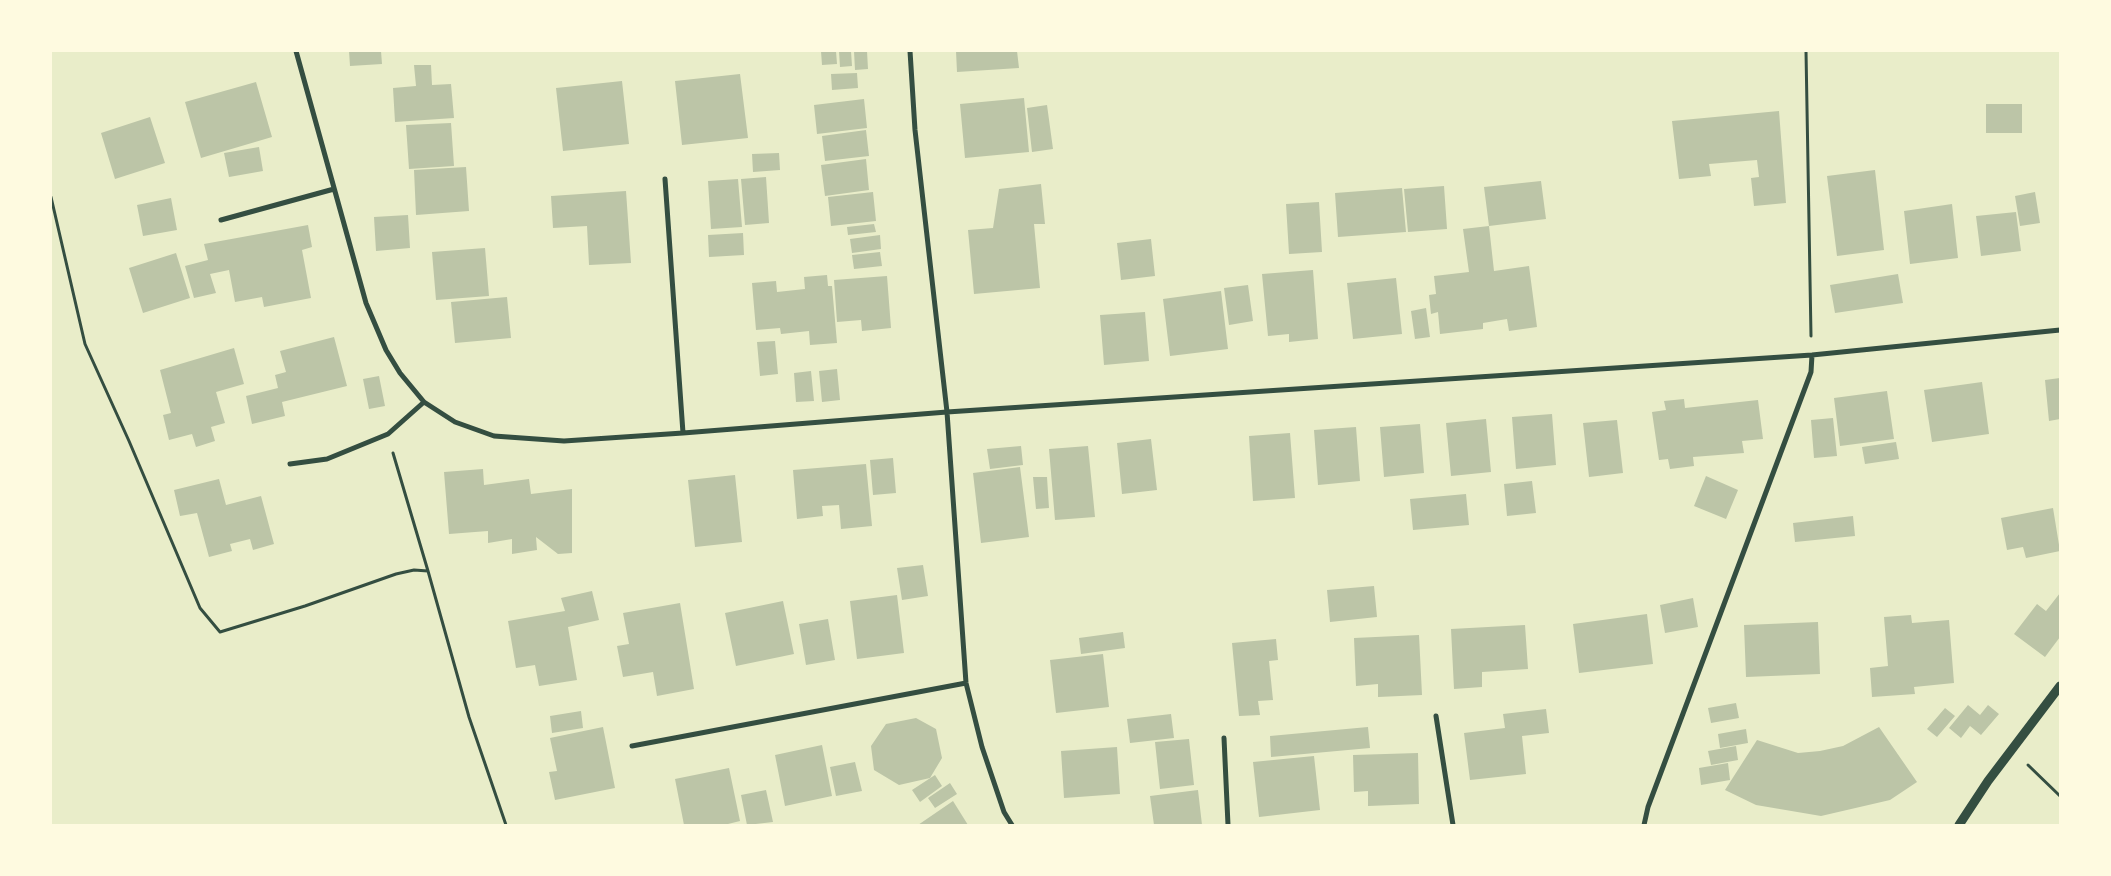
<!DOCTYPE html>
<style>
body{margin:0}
#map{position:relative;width:2111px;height:876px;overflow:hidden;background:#e9edc9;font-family:"Noto Sans",sans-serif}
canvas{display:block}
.frame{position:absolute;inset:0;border:52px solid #fefae0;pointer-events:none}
</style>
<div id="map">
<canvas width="2111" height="876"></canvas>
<div class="frame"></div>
</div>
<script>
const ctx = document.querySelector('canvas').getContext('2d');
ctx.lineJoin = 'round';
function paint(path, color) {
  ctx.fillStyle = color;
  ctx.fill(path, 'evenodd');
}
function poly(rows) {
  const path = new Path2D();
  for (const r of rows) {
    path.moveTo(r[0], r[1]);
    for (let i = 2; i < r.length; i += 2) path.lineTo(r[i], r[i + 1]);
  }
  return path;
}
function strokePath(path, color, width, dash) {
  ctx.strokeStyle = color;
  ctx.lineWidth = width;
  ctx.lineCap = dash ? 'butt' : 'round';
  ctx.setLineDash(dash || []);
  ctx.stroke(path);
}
paint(poly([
 [349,51,381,51,382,64,350,66],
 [821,51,836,51,837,64,822,65],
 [839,51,851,51,852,66,840,67],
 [854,51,867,51,868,69,855,70],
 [956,51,1017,51,1019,68,957,72],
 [414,65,431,65,432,85,451,84,454,118,395,122,393,88,416,86],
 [857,73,858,88,832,90,831,74],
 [740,74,748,138,682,145,675,81],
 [622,81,629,144,563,151,556,88],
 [256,82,272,137,201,158,185,102],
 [1024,98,1029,152,965,158,960,104],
 [864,99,867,128,817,134,814,105],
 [1986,104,2022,104,2022,133,1986,133],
 [1047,105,1053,149,1032,152,1027,108],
 [1779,111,1786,203,1754,206,1751,178,1759,177,1757,160,1709,164,1711,176,1679,179,1672,121],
 [150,117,165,163,115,179,101,133],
 [451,123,454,166,409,169,406,125],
 [866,130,869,156,825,161,822,136],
 [259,147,263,171,229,177,224,153],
 [779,153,780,170,753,172,752,154],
 [866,159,869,190,825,196,821,165],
 [466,167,469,211,416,215,414,170],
 [1875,170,1884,250,1837,256,1827,176],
 [766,177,769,223,745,225,741,179],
 [738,179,742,227,711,229,708,181],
 [1541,181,1546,219,1489,226,1494,271,1529,266,1537,327,1509,331,1507,319,1483,323,1483,329,1440,334,1438,312,1431,314,1429,295,1436,294,1434,276,1469,272,1463,229,1489,226,1484,187],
 [1041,184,1045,224,1034,224,1040,288,974,294,968,230,993,228,999,189],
 [1444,186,1447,229,1408,232,1404,189],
 [1402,188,1406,232,1338,237,1335,193],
 [626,191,631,263,589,265,587,226,553,228,551,196],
 [873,192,876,221,831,226,828,197],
 [2035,192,2040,223,2020,226,2015,196],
 [171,198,177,230,143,236,137,205],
 [1319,202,1322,252,1289,254,1286,204],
 [1952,204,1958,258,1910,264,1904,211],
 [2016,212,2021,251,1981,256,1976,216],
 [408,215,410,248,376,251,374,217],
 [874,224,876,232,848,235,847,227],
 [308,225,312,247,302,250,311,298,264,307,262,297,235,302,229,270,210,274,216,293,194,298,185,266,208,260,204,244],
 [743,233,744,255,709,257,708,235],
 [880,235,881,249,852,253,850,239],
 [1151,239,1155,276,1121,280,1117,243],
 [485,248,489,296,436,300,432,252],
 [880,252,882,266,854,269,852,255],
 [176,253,190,298,143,313,129,268],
 [1313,270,1318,339,1289,342,1289,334,1268,336,1262,274],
 [1898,274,1903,303,1835,313,1830,285],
 [827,275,828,286,832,286,837,343,810,345,809,331,781,334,780,328,756,330,752,283,776,281,777,292,805,289,804,277],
 [887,276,891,328,862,331,861,320,837,322,834,280],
 [1396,278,1402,334,1353,339,1347,283],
 [1248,285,1253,321,1229,325,1224,288],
 [1221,291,1228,349,1170,356,1163,299],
 [507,297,511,338,455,343,451,302],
 [1426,308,1430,337,1415,339,1411,311],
 [1145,312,1149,361,1104,365,1100,315],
 [334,337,347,386,282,402,285,416,252,424,246,396,278,388,275,375,286,372,280,351],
 [775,341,778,374,760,376,757,342],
 [234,348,244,384,216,392,225,423,211,427,215,441,196,447,192,434,169,440,163,415,171,413,160,370],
 [837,369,840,400,822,402,819,371],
 [811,371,814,401,796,402,794,373],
 [379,376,385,406,369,409,363,379],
 [2060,378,2060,419,2049,421,2045,380],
 [1982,382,1989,434,1932,442,1924,390],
 [1887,391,1894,439,1840,446,1834,398],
 [1684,399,1685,408,1758,400,1763,439,1742,441,1744,453,1693,457,1694,466,1670,469,1668,459,1659,460,1652,412,1666,410,1664,401],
 [1552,414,1556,465,1516,469,1512,417],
 [1833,418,1837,456,1814,458,1811,420],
 [1486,419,1491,472,1451,476,1446,423],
 [1617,420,1623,473,1589,477,1583,423],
 [1420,424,1424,473,1384,477,1380,427],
 [1356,427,1360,481,1318,485,1314,430],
 [1290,433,1295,498,1253,501,1249,436],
 [1151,439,1157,490,1122,494,1117,443],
 [1896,442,1899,459,1865,464,1862,447],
 [1021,446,1023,465,990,469,987,449],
 [1088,446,1095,517,1055,520,1049,449],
 [893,458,896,493,873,495,870,460],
 [866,464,872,526,841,529,839,505,822,506,823,516,797,519,793,470],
 [1020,467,1029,537,981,543,973,473],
 [483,469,484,485,529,479,531,494,572,489,572,553,558,554,536,537,537,550,512,554,512,539,488,543,488,531,449,534,444,472],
 [735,475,742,542,695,547,688,480],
 [1706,476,1738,490,1726,519,1694,506],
 [1033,477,1047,477,1049,508,1036,509],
 [219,479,226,505,261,496,274,544,253,550,250,539,230,544,232,551,209,557,197,513,180,516,174,490],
 [1532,481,1536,513,1507,516,1504,484],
 [1466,494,1469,525,1413,530,1410,499],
 [2053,508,2060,551,2026,558,2023,547,2007,550,2001,518],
 [1853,516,1855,536,1795,542,1793,523],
 [923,565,928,596,902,600,897,568],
 [1374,586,1377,617,1330,622,1327,590],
 [592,591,599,620,568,627,577,680,539,686,535,665,516,668,508,621,565,611,561,598],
 [2060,593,2060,637,2045,657,2014,634,2037,604,2046,611],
 [897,595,904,653,857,659,850,601],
 [1693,598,1698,627,1665,633,1660,605],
 [783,601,794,654,736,666,725,613],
 [680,603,694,689,657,696,653,672,623,677,617,646,629,644,623,613],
 [1647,614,1653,664,1579,673,1573,624],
 [1911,615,1912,623,1949,620,1954,683,1914,687,1915,694,1872,697,1870,668,1888,666,1884,617],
 [828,619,835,660,806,665,799,624],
 [1818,622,1820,674,1746,677,1744,625],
 [1525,625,1528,669,1482,672,1482,687,1454,689,1451,629],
 [1123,632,1125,648,1081,654,1079,638],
 [1419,635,1422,695,1378,697,1378,684,1356,686,1354,638],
 [1276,639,1278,660,1269,661,1273,700,1258,701,1260,715,1239,716,1232,643],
 [1103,654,1109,707,1056,713,1050,660],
 [1736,703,1739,718,1711,723,1708,708],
 [1968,705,1980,715,1988,705,1999,714,1981,735,1970,726,1961,738,1949,728],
 [1945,708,1955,716,1937,737,1927,729],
 [1546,709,1549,733,1522,736,1526,774,1470,780,1464,733,1505,728,1503,714],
 [581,711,583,728,552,733,550,716],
 [1171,714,1174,738,1130,743,1127,719],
 [916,718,936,729,942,758,930,778,899,785,874,770,871,746,886,724],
 [603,727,615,788,555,800,549,772,557,771,550,738],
 [1368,727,1370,748,1271,757,1270,736],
 [1879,727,1917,782,1890,800,1821,816,1756,805,1725,790,1757,740,1798,753,1820,751,1843,746],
 [1746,729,1748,743,1720,748,1718,734],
 [1189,739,1194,785,1160,789,1155,742],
 [822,745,832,796,785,806,775,755],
 [1736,746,1738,760,1711,765,1708,751],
 [1117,747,1120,794,1064,798,1061,751],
 [1418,753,1419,804,1368,806,1368,791,1354,792,1353,755],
 [1314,756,1320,810,1259,817,1253,762],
 [855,762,862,791,836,796,830,767],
 [1728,763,1730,780,1701,785,1699,768],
 [729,768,740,821,724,825,684,825,675,779],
 [935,775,942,786,920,802,912,790],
 [950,783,957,794,935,808,928,798],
 [766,790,773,822,747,825,741,795],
 [1198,790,1202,825,1154,825,1150,796],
 [953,801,968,825,918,825]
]), '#bcc5a7');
strokePath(poly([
 [1806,51,1811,336],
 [51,197,85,344,129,441,200,608,220,632,305,606,396,574,414,570,428,571,469,717,506,825],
 [393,453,428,571],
 [2028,765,2060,796]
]), '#344e41', 3);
strokePath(poly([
 [296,51,366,303,386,350,400,373,424,402,455,422,494,436,564,441,683,433,947,412,1812,355,2060,330],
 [910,51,915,130,947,412,966,683,982,747,1004,812,1012,825],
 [665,179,683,433],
 [221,220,334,189],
 [290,464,327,459,388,434,424,402],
 [1436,716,1453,825],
 [1224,738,1228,825],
 [632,746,966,683],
 [1644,825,1648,807,1811,372,1812,355]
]), '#344e41', 5);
strokePath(poly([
 [1959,825,1988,781,2060,686]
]), '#344e41', 9);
</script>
